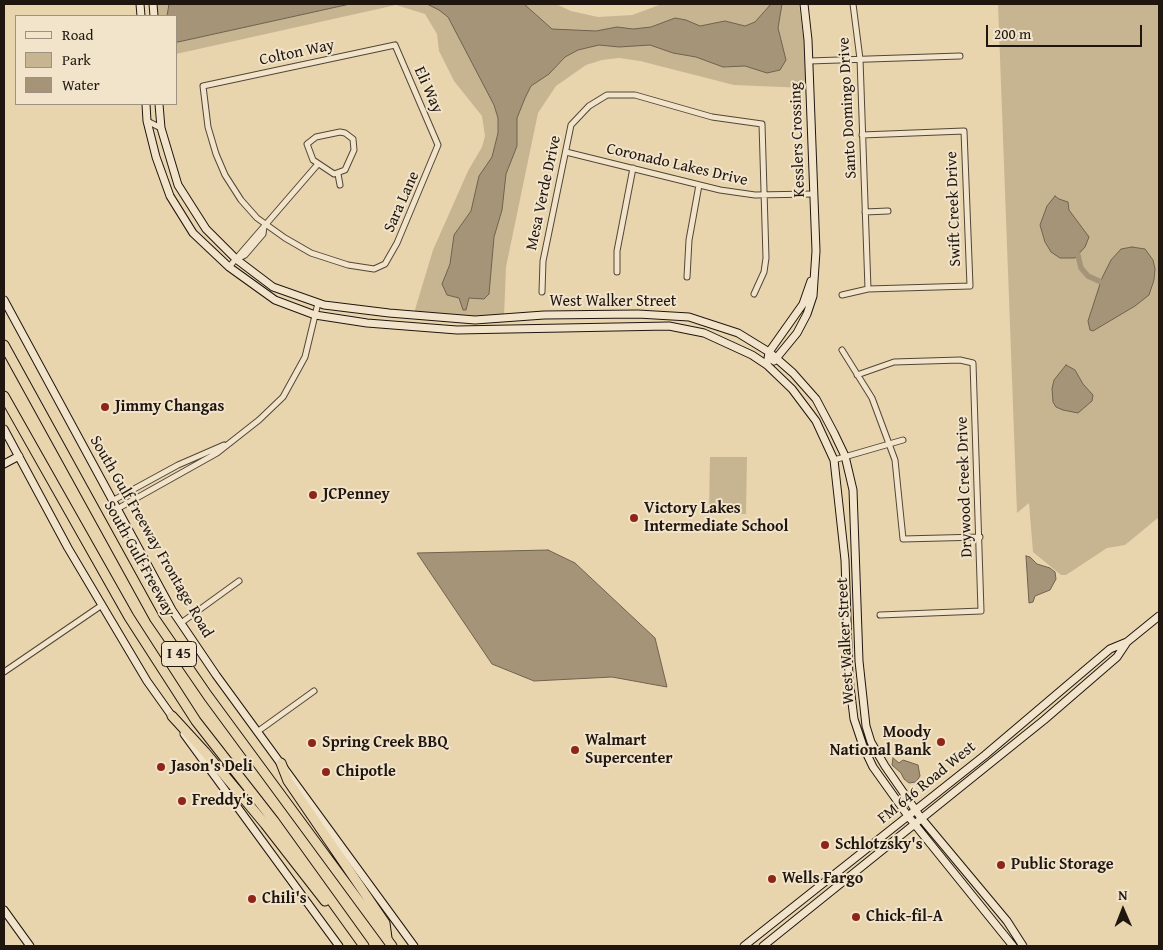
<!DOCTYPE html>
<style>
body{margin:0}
#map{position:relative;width:1163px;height:950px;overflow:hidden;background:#e9d5ad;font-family:"Gentium Book Plus",serif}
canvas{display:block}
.frame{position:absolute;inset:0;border:5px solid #201610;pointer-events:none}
.legend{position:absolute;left:15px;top:15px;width:162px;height:90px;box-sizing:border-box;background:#f1e4ca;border:1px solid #9d9280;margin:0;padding:6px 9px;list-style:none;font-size:15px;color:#201610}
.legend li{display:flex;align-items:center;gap:10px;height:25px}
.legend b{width:25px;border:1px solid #9d9280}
.north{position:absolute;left:1098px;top:885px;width:50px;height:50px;-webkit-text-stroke:4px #f1e4ca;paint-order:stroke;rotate:359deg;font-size:14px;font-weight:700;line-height:20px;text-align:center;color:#201610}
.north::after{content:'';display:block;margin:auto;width:18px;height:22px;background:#201610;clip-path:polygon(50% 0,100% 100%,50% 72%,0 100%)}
.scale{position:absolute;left:986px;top:25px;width:156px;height:22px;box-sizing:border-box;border:2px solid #201610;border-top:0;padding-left:6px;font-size:15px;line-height:18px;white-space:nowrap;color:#201610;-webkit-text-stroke:4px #f1e4ca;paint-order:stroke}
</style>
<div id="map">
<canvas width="1163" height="950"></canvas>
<div class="frame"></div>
<ul class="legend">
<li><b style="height:6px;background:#f1e4ca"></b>Road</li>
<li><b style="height:14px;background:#c7b592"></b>Park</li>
<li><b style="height:14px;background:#a59478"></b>Water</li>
</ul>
<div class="north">N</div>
<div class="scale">200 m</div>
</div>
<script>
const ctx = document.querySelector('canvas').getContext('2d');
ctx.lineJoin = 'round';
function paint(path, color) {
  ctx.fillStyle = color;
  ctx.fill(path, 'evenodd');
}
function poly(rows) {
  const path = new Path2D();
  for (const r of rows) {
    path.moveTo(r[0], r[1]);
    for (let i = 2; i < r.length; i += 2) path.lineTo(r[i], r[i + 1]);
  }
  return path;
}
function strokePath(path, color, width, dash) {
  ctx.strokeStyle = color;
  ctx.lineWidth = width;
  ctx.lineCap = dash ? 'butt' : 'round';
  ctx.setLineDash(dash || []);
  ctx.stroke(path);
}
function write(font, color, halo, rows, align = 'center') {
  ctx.font = font + ' "Gentium Book Plus",serif';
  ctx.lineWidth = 4;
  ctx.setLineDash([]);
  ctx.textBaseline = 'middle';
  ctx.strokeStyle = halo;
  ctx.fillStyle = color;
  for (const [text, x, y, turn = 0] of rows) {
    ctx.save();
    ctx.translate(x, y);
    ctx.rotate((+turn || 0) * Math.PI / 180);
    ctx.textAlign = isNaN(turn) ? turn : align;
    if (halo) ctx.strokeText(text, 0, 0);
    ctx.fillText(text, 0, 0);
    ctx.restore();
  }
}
paint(poly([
 [155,4,556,4,571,11,598,17,632,15,662,4,799,4,804,42,806,88,734,85,640,61,619,58,602,60,586,65,556,86,538,113,506,267,504,317,477,318,414,313,433,250,468,171,482,147,485,136,482,116,454,81,439,51,437,34,425,14,396,5,176,54,176,16,156,16],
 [998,4,1159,4,1159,517,1125,545,1107,548,1066,575,1061,575,1033,552,1029,503,1017,513],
 [710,457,747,457,746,514,709,513]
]), '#c7b592');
const water = poly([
 [169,4,350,4,178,42,176,42,176,16,167,16,169,4],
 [427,4,524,4,552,29,596,31,617,27,633,29,651,27,675,18,686,20,700,26,725,21,745,26,755,22,771,4,782,4,778,28,786,60,780,70,767,73,745,66,723,67,696,57,673,53,650,45,619,47,599,45,578,50,565,57,549,74,531,86,525,98,517,118,517,146,506,174,502,210,494,237,489,294,484,299,469,298,466,310,463,310,459,298,447,295,442,284,450,264,454,235,471,211,479,176,492,157,498,133,498,118,494,105,448,17,439,10,427,4],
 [1055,196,1059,199,1068,202,1069,210,1089,237,1085,247,1075,258,1060,258,1051,252,1045,242,1040,225,1047,206,1055,196],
 [1132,247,1145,249,1153,260,1155,269,1154,280,1149,295,1135,306,1093,331,1090,330,1088,321,1102,278,1111,260,1121,249,1132,247],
 [1066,365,1075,370,1083,384,1093,395,1092,401,1078,413,1063,410,1056,407,1053,402,1052,389,1054,380,1066,365],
 [548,550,575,563,655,638,667,687,612,677,534,681,492,664,417,553,548,550],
 [1026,556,1030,557,1037,564,1050,568,1055,572,1056,579,1050,590,1035,596,1033,602,1029,603,1026,556],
 [893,758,899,763,903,760,918,765,920,776,916,782,909,783,904,779,901,773,892,765,893,758]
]);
paint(water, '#a59478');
strokePath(water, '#70624e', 1);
strokePath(poly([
 [1078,255,1081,268,1088,276,1101,282]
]), '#a59478', 5.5);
const street = poly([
 [853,4,860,59,868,289],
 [395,45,438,145,397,243,385,264,374,269,348,265,311,253,285,238,257,218,241,200,225,175,216,154,208,127,203,86,395,45],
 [809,61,960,56],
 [147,121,161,128],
 [340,132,345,133,353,139,354,150,345,170,334,174,313,160,307,144,316,137,340,132],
 [566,152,720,190,755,195,814,194],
 [338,174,340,185],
 [865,212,888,211],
 [237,259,245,255,263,234,264,227],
 [229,267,318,164],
 [617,272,617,251,633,168],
 [687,277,689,240,699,185],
 [542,292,543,261,571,125,589,106,607,95,635,95,712,117,762,124,766,258,764,272,754,294],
 [842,295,868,289,970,286,964,131,862,135],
 [842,350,872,398,895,460,903,539,980,537],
 [857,375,894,362,960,360,973,363,981,611,880,615],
 [834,460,903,440],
 [112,501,178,465,224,445],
 [117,509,217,453,259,420,283,397,305,357,318,303],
 [181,623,239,581],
 [4,672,102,605],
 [257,732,314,691]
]);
const secondary = poly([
 [140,4,141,16],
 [153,4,154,16],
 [146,104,147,121,156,157,170,196,193,233,229,267,275,300,315,315,367,323,457,330,669,326,704,333,752,355,767,365,792,389,816,421,834,460,845,560,849,678,854,719,863,746,873,767,908,816,1013,946],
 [159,104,161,128,178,185,206,229,236,259,273,287,324,305,389,313,475,320,544,315,638,314,689,317,738,333,769,352,793,373,816,399,834,433,845,456,853,490,859,661,866,726,871,742,885,766,921,818,1007,921,1023,946],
 [4,300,172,610,216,675,414,946],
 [774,361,797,333,807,314,813,296,816,251,808,40,804,4],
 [767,365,769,352,803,304,811,281],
 [4,429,68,548,147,681,174,719],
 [4,464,19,456],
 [184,734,339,946],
 [4,910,30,946],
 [744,946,985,755,1110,649,1127,642,1159,616],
 [763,946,1044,720,1117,657,1127,642]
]);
const highway = poly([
 [4,345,155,619,208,696,392,946],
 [4,396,129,617,196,721,274,821,364,946],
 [172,716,205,752,265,824,325,901],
 [281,763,288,781,385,923,387,938]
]);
strokePath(street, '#524637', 7);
strokePath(secondary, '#201610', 9);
strokePath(highway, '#201610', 11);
strokePath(street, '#f1e4ca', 5);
strokePath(secondary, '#f1e4ca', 7);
strokePath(highway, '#e9d5ad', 9);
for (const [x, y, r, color] of [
 [105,407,5,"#8f2418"],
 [313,495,5,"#8f2418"],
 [634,518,5,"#8f2418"],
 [941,742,5,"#8f2418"],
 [312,743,5,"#8f2418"],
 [575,750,5,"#8f2418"],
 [161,767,5,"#8f2418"],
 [326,772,5,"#8f2418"],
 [182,801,5,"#8f2418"],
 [825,845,5,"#8f2418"],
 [1001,865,5,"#8f2418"],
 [772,879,5,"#8f2418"],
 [252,899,5,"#8f2418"],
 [856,917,5,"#8f2418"]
]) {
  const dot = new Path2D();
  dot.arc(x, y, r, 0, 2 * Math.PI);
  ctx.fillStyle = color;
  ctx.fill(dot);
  strokePath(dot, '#f1e4ca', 2);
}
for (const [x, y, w] of [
 [179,654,35]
]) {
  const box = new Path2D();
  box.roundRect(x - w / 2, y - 12.5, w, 25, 4);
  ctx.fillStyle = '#f1e4ca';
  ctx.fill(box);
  strokePath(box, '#201610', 1);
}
write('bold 15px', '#201610', null, [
 ["I 45",179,654]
]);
write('16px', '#201610', '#f1e4ca', [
 ["Colton Way",297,53,-12],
 ["Eli Way",428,90,66],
 ["Santo Domingo Drive",848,108,-93],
 ["Kesslers Crossing",798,140,-92],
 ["Coronado Lakes Drive",677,165,13],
 ["Mesa Verde Drive",544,193,-78],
 ["Sara Lane",402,202,-66],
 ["Swift Creek Drive",954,209,-92],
 ["West Walker Street",613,302],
 ["Drywood Creek Drive",965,487,-92],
 ["South Gulf Freeway Frontage Road",151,537,60],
 ["South Gulf Freeway",139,559,61],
 ["West Walker Street",846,641,-93],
 ["FM 646 Road West",927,783,-39]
]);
write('bold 16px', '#201610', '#f1e4ca', [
 ["Jimmy Changas",115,407],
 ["JCPenney",323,495],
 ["Victory Lakes",644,509],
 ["Intermediate School",644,527],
 ["Moody",931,733,"right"],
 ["National Bank",931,751,"right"],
 ["Walmart",585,741],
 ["Supercenter",585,759],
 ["Spring Creek BBQ",322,743],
 ["Jason's Deli",171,767],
 ["Chipotle",336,772],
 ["Freddy's",192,801],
 ["Schlotzsky's",835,845],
 ["Public Storage",1011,865],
 ["Wells Fargo",782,879],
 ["Chili's",262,899],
 ["Chick-fil-A",866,917]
], 'left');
</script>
